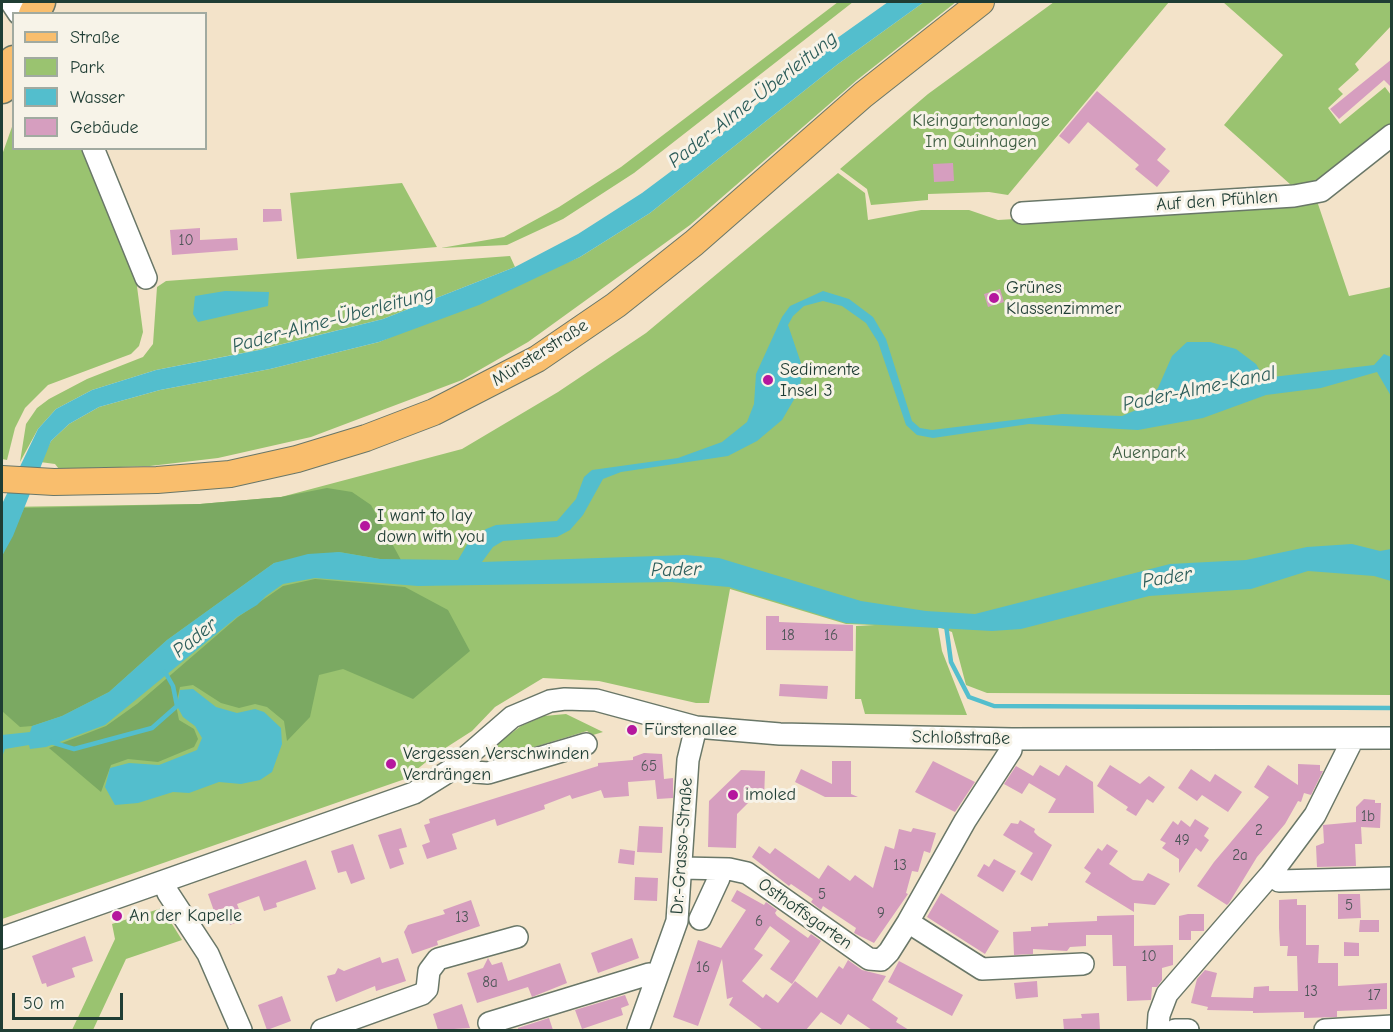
<!DOCTYPE html>
<meta charset="utf-8">
<style>
body{margin:0}
#map{position:relative;width:1393px;height:1032px;overflow:hidden;background:#f3e3c9;font-family:"Comic Neue",sans-serif}
canvas{display:block}
.frame{position:absolute;inset:0;border:3px solid #1f3d34;pointer-events:none}
.legend{position:absolute;left:12px;top:12px;width:195px;height:138px;box-sizing:border-box;background:#f7f3e8;border:2px solid #a1aaa0;margin:0;padding:8px 10px;list-style:none;font-size:18px;color:#1f3d34}
.legend li{display:flex;align-items:center;gap:12px;height:30px}
.legend b{width:30px;border:2px solid #a1aaa0}
.scale{position:absolute;left:12px;top:993px;width:111px;height:27px;box-sizing:border-box;border:3px solid #1f3d34;border-top:0;padding-left:8px;font-size:18px;line-height:21px;white-space:nowrap;color:#1f3d34;-webkit-text-stroke:4px #f7f3e8;paint-order:stroke}
</style>
<div id="map">
<canvas width="1393" height="1032"></canvas>
<div class="frame"></div>
<ul class="legend">
<li><b style="height:8px;background:#f9be6d"></b>Straße</li>
<li><b style="height:16px;background:#9ac370"></b>Park</li>
<li><b style="height:16px;background:#53becd"></b>Wasser</li>
<li><b style="height:16px;background:#d69ebf"></b>Gebäude</li>
</ul>
<div class="scale">50 m</div>
</div>
<script>
const ctx = document.querySelector('canvas').getContext('2d');
ctx.lineJoin = 'round';
function paint(path, color) {
  ctx.fillStyle = color;
  ctx.fill(path, 'evenodd');
}
function poly(rows) {
  const path = new Path2D();
  for (const r of rows) {
    path.moveTo(r[0], r[1]);
    for (let i = 2; i < r.length; i += 2) path.lineTo(r[i], r[i + 1]);
  }
  return path;
}
function strokePath(path, color, width, dash) {
  ctx.strokeStyle = color;
  ctx.lineWidth = width;
  ctx.lineCap = dash ? 'butt' : 'round';
  ctx.setLineDash(dash || []);
  ctx.stroke(path);
}
function write(font, color, halo, rows, align = 'center') {
  ctx.font = font + ' "Comic Neue",sans-serif';
  ctx.lineWidth = 6;
  ctx.setLineDash([]);
  ctx.textBaseline = 'middle';
  ctx.strokeStyle = halo;
  ctx.fillStyle = color;
  for (const [text, x, y, turn = 0] of rows) {
    ctx.save();
    ctx.translate(x, y);
    ctx.rotate((+turn || 0) * Math.PI / 180);
    ctx.textAlign = isNaN(turn) ? turn : align;
    if (halo) ctx.strokeText(text, 0, 0);
    ctx.fillText(text, 0, 0);
    ctx.restore();
  }
}
paint(poly([
 [838,2,853,2,634,173,563,219,507,245,441,248,504,237,559,207,621,167],
 [924,2,956,2,857,80,690,225,528,342,462,380,311,437,218,458,150,466,59,469,55,464,40,462,51,441,69,424,99,407,160,390,270,369,379,342,580,257,650,213,838,64],
 [1054,2,1169,2,1008,195,989,192,928,194,928,200,871,205,867,189,840,169,928,94],
 [1223,2,1391,2,1391,26,1355,64,1359,70,1338,89,1343,94,1328,108,1340,124,1385,87,1391,95,1391,127,1328,179,1291,185,1224,125,1283,55],
 [13,124,14,148,81,149,136,279,143,332,139,346,131,354,48,385,25,408,15,428,7,460,2,459,2,155],
 [838,173,865,193,868,220,921,210,969,210,998,220,1317,201,1349,296,1391,287,1391,695,987,693,966,685,952,632,938,627,942,651,967,715,865,714,861,699,855,699,856,626,875,625,846,624,730,589,709,703,696,703,599,681,543,678,495,707,472,731,436,754,405,779,2,919,2,507,200,504,281,497,462,449,558,392,646,333],
 [402,183,437,247,297,259,290,193],
 [510,256,515,267,383,319,258,350,156,370,92,390,56,409,38,429,20,462,26,424,37,408,49,399,87,379,143,357,153,344,157,287,166,281],
 [566,714,603,732,593,735,587,731,488,761,485,753,521,726,544,716],
 [162,908,182,940,126,959,93,1030,72,1030,115,939,112,924]
]), '#9ac370');
paint(poly([
 [327,488,352,492,371,505,401,560,380,559,339,552,274,563,167,640,109,692,62,716,32,726,20,727,2,711,2,556,24,508,200,504,281,497],
 [315,579,405,587,448,610,470,651,413,699,343,669,319,675,310,717,287,741,284,721,267,707,255,704,239,708,221,703,193,685,180,687,176,705,179,720,194,729,198,739,194,747,158,762,128,759,111,765,101,792,49,748,106,726,137,704,238,617,283,586]
]), '#7ba962');
paint(poly([
 [888,2,924,2,838,64,650,213,580,257,479,305,379,342,270,369,160,390,99,407,69,424,51,441,13,536,2,556,2,504,38,429,56,409,92,390,156,370,259,350,383,319,515,267,578,234,642,193,729,128,826,46],
 [225,291,269,292,268,306,198,322,193,314,195,296],
 [823,291,849,299,873,317,886,339,912,421,920,428,932,430,1062,414,1122,416,1136,410,1158,388,1172,356,1187,342,1210,342,1236,349,1256,364,1264,378,1374,365,1384,354,1391,357,1391,396,1377,372,1321,388,1266,395,1203,418,1138,430,1029,424,933,438,917,435,906,425,878,342,866,323,842,306,823,301,804,306,793,316,788,325,803,369,799,391,782,420,757,441,728,456,621,472,603,479,583,515,570,530,557,537,503,541,493,547,482,562,686,555,719,558,861,601,926,611,975,614,1170,564,1246,560,1307,547,1352,544,1380,551,1391,549,1391,581,1374,576,1308,571,1251,589,1149,596,1021,629,992,631,846,623,729,587,671,582,418,586,315,578,283,584,266,596,257,605,237,617,105,725,46,747,30,749,29,745,5,749,2,757,2,735,30,732,32,726,62,716,109,692,167,640,274,563,308,554,339,552,380,559,458,560,468,543,486,529,496,525,557,521,576,499,584,477,592,470,678,458,722,442,747,422,754,404,756,374,782,317,790,306],
 [193,689,216,707,237,713,255,709,264,712,281,728,282,744,272,772,260,780,241,784,219,782,189,793,173,792,138,803,115,805,105,787,110,768,129,763,159,765,197,750,202,738,195,726,183,717,177,706,180,690]
]), '#53becd');
strokePath(poly([
 [946,625,951,662,969,697,994,706,1392,708],
 [51,742,74,749,152,728,177,706,173,686,165,672]
]), '#53becd', 4.5);
paint(poly([
 [1392,59,1392,88,1384,80,1339,119,1330,109],
 [1097,91,1166,149,1157,160,1170,171,1157,187,1135,169,1139,165,1088,122,1069,144,1059,136],
 [953,163,954,181,934,182,933,164],
 [263,209,281,209,282,221,263,222],
 [200,228,200,240,237,238,238,250,172,255,170,230],
 [1000,289,1004,302,988,307,984,294],
 [766,616,779,616,779,622,853,625,853,651,766,650],
 [780,684,828,686,827,699,779,696],
 [644,753,662,754,664,779,673,778,673,798,657,799,655,780,628,782,629,796,604,798,601,790,572,799,570,795,544,805,545,809,497,826,495,819,452,834,457,849,427,859,422,845,430,842,424,825,430,823,429,819,598,766,598,763,633,760,633,757],
 [832,761,851,761,851,794,858,797,825,797,795,782,801,769,832,784],
 [933,761,975,782,955,812,915,792],
 [1298,764,1320,765,1320,771,1323,771,1311,795,1304,793,1301,802,1298,801,1285,824,1257,857,1229,903,1227,905,1197,886,1214,862,1269,797,1254,787,1268,765,1298,785],
 [1040,765,1059,776,1066,765,1093,782,1094,813,1048,813,1056,799,1029,783,1022,794,1004,784,1016,766,1033,776],
 [1110,765,1140,784,1149,776,1165,787,1153,803,1147,799,1136,816,1126,810,1128,807,1097,786],
 [1191,769,1210,782,1215,774,1242,792,1228,812,1202,795,1197,801,1178,788],
 [741,770,765,771,764,800,752,799,737,814,736,848,708,847,709,801],
 [1364,799,1375,800,1375,803,1381,803,1380,828,1361,827,1362,844,1355,844,1356,866,1317,867,1316,846,1324,843,1323,825,1356,822,1356,807],
 [1195,819,1209,828,1204,836,1209,840,1201,852,1196,848,1179,873,1179,859,1162,848,1166,843,1160,840,1173,821,1178,825,1181,820,1190,827],
 [1020,820,1035,829,1034,832,1038,836,1052,845,1032,881,1020,874,1033,853,1003,835,1011,823,1018,824],
 [639,826,663,827,662,853,637,852],
 [401,828,407,847,399,849,404,864,390,869,378,835],
 [913,828,936,833,930,853,924,851,918,872,912,871,906,893,908,894,874,943,854,933,856,928,823,906,821,910,811,902,813,899,791,884,789,886,752,857,759,846,770,854,775,848,819,879,828,865,850,881,855,875,873,888,885,846,894,849,899,829,911,832],
 [353,844,365,879,351,884,346,871,338,873,331,851],
 [1107,844,1118,851,1109,864,1133,880,1143,881,1148,873,1170,884,1155,905,1134,903,1134,912,1085,882,1091,873,1084,868,1098,848,1102,851],
 [620,849,635,851,634,865,618,863],
 [994,859,1016,871,1003,892,977,876,984,864,989,867],
 [306,860,316,889,276,903,277,907,264,911,259,896,237,904,243,920,230,925,224,908,214,911,208,894],
 [635,877,658,878,657,901,634,900],
 [737,890,764,905,766,902,777,910,775,913,777,916,808,938,811,934,821,941,792,984,770,969,790,941,770,926,754,949,763,955,742,981,763,998,766,994,778,1003,795,981,817,998,839,966,843,969,848,960,862,970,886,976,872,1000,898,1018,896,1022,909,1030,872,1030,848,1014,841,1025,821,1012,806,1030,763,1030,729,1005,733,997,727,999,722,959,698,1026,673,1017,698,940,721,948,746,910,731,901],
 [941,893,999,931,985,954,927,917],
 [1338,894,1360,894,1361,918,1338,919],
 [1297,899,1297,905,1306,905,1306,945,1319,945,1318,963,1338,963,1338,986,1387,983,1387,1009,1337,1011,1337,1017,1304,1018,1304,1012,1253,1013,1253,1011,1207,1010,1208,1007,1191,1003,1197,979,1205,970,1217,973,1211,997,1253,998,1254,987,1269,986,1269,991,1298,991,1297,956,1287,956,1288,946,1280,946,1279,928,1279,900],
 [471,900,480,926,437,941,438,945,412,954,404,932,408,925,445,914,443,910],
 [1188,914,1204,914,1204,931,1191,931,1191,940,1179,940,1179,916],
 [1134,915,1134,946,1173,945,1173,965,1162,968,1162,980,1157,987,1152,987,1151,1000,1127,1001,1126,966,1113,966,1112,935,1086,935,1086,946,1070,947,1067,951,1033,949,1033,954,1014,955,1013,932,1031,931,1031,927,1048,926,1048,923,1097,921,1097,916],
 [1360,920,1379,920,1379,932,1359,932],
 [85,936,93,961,72,968,75,977,47,987,46,983,42,984,32,956],
 [632,938,639,958,598,973,591,953],
 [1344,942,1359,943,1359,956,1344,956],
 [380,957,382,963,398,958,406,981,376,991,375,986,336,1002,327,976,335,974,338,968,344,971],
 [488,958,492,965,502,962,508,981,560,963,567,983,532,997,528,987,477,1003,467,973,483,968],
 [899,961,963,995,952,1016,888,982],
 [1037,981,1038,997,1016,999,1014,983],
 [625,995,629,1005,621,1008,623,1015,582,1029,575,1010],
 [282,996,291,1021,267,1030,258,1005],
 [462,1004,470,1028,438,1030,433,1014],
 [1099,1013,1100,1030,1064,1030,1063,1019,1082,1018,1081,1014],
 [549,1018,553,1030,518,1030,518,1028]
]), '#d69ebf');
const minor = poly([
 [11,2,19,14],
 [93,148,146,278],
 [1022,213,1294,196,1321,191,1392,135],
 [463,760,475,772,488,773,586,744],
 [682,868,729,869,747,873,869,959,881,960,889,952,908,922,965,821,1011,750,1012,739],
 [1271,874,1279,881,1392,878],
 [164,882,168,893,208,954,241,1030],
 [700,919,719,878,719,869],
 [908,922,982,969,1083,964],
 [2,938,414,793,451,770,512,717,550,701,565,699,596,700,696,727,780,734,1012,739,1392,738],
 [489,1023,649,974,656,977],
 [322,1030,422,994,427,989,429,971,438,959,517,937],
 [638,1030,677,921,688,760,696,727],
 [1158,1030,1159,1015,1167,994,1271,874,1315,815,1353,739],
 [1175,1030,1188,1030],
 [1325,1030,1392,1026]
]);
const major = poly([
 [2,479,54,482,157,480,230,474,297,459,366,438,434,412,537,359,616,305,694,243,863,95,981,2]
]);
const highway = poly([
 [34,14,40,2],
 [2,88,14,61]
]);
strokePath(minor, '#697768', 24);
strokePath(major, '#697768', 28);
strokePath(highway, '#697768', 33);
strokePath(minor, '#fff', 21);
strokePath(major, '#f9be6d', 26);
strokePath(highway, '#f9be6d', 30);
for (const [x, y, r, color] of [
 [994,298,6,"#b5179e"],
 [768,380,6,"#b5179e"],
 [365,526,6,"#b5179e"],
 [632,730,6,"#b5179e"],
 [391,764,6,"#b5179e"],
 [733,795,6,"#b5179e"],
 [117,916,6,"#b5179e"]
]) {
  const dot = new Path2D();
  dot.arc(x, y, r, 0, 2 * Math.PI);
  ctx.fillStyle = color;
  ctx.fill(dot);
  strokePath(dot, '#f7f3e8', 2);
}
write('15px', '#4d5557', null, [
 ["10",186,241],
 ["18",788,636],
 ["16",831,636],
 ["65",649,767],
 ["1b",1368,817],
 ["2",1259,831],
 ["49",1182,841],
 ["2a",1240,856],
 ["13",900,866],
 ["5",822,895],
 ["5",1349,906],
 ["9",881,914],
 ["13",462,918],
 ["6",759,922],
 ["10",1149,957],
 ["16",703,968],
 ["8a",490,983],
 ["13",1311,992],
 ["17",1374,996]
]);
write('18px', '#3e5e43', '#f7f3e8', [
 ["Kleingartenanlage",981,121],
 ["Im Quinhagen",981,142],
 ["Auenpark",1149,453]
]);
write('18px', '#1f3d34', '#f7f3e8', [
 ["Auf den Pfühlen",1217,201,-4],
 ["Münsterstraße",540,353,-32],
 ["Schloßstraße",961,738,1],
 ["Dr.-Grasso-Straße",682,846,-86],
 ["Osthoffsgarten",805,914,35]
]);
write('18px', '#1f3d34', '#f7f3e8', [
 ["Grünes",1006,288],
 ["Klassenzimmer",1006,309],
 ["Sedimente",780,370],
 ["Insel 3",780,391],
 ["I want to lay",377,516],
 ["down with you",377,537],
 ["Fürstenallee",644,730],
 ["Vergessen Verschwinden",403,754],
 ["Verdrängen",403,775],
 ["imoled",745,795],
 ["An der Kapelle",129,916]
], 'left');
write('italic 20px', '#2c5d5a', '#f7f3e8', [
 ["Pader-Alme-Überleitung",753,100,-38],
 ["Pader-Alme-Überleitung",333,320,-15],
 ["Pader-Alme-Kanal",1199,389,-12],
 ["Pader",676,570,-1],
 ["Pader",1167,578,-9],
 ["Pader",195,638,-39]
]);
</script>
